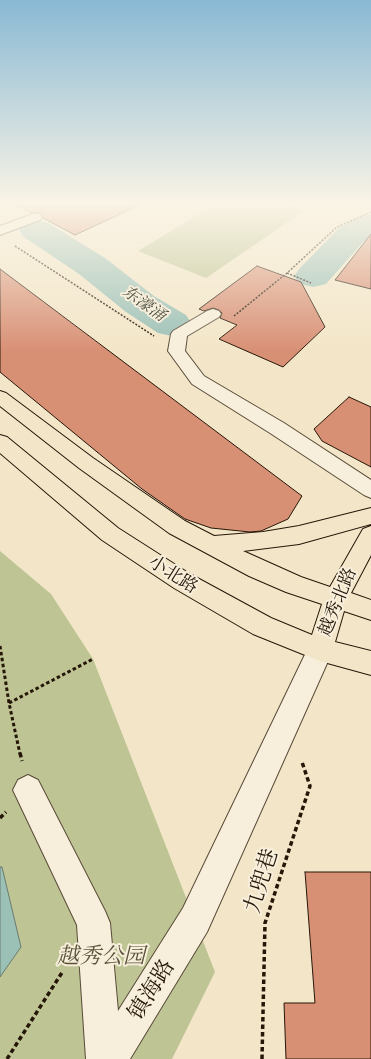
<!DOCTYPE html>
<meta charset="utf-8">
<style>
body{margin:0}
canvas{display:block;background:#f3e6c8}
</style>
<canvas width="371" height="1059"></canvas>
<script>
const ctx = document.querySelector('canvas').getContext('2d');
ctx.lineJoin = 'round';
function paint(path, color) {
  ctx.fillStyle = color;
  ctx.fill(path, 'evenodd');
}
function poly(rows) {
  const path = new Path2D();
  for (const r of rows) {
    path.moveTo(r[0], r[1]);
    for (let i = 2; i < r.length; i += 2) path.lineTo(r[i], r[i + 1]);
  }
  return path;
}
function strokePath(path, color, width, dash) {
  ctx.strokeStyle = color;
  ctx.lineWidth = width;
  ctx.lineCap = dash ? 'butt' : 'round';
  ctx.setLineDash(dash || []);
  ctx.stroke(path);
}
function write(font, color, halo, rows, align = 'center') {
  ctx.font = font + ' "EB Garamond","Noto Serif SC",serif';
  ctx.lineWidth = 4;
  ctx.setLineDash([]);
  ctx.textBaseline = 'middle';
  ctx.strokeStyle = halo;
  ctx.fillStyle = color;
  for (const [text, x, y, turn = 0] of rows) {
    ctx.save();
    ctx.translate(x, y);
    ctx.rotate((+turn || 0) * Math.PI / 180);
    ctx.textAlign = isNaN(turn) ? turn : align;
    if (halo) ctx.strokeText(text, 0, 0);
    ctx.fillText(text, 0, 0);
    ctx.restore();
  }
}
paint(poly([
 [219,202,279,202,304,211,206,278,138,251],
 [0,551,51,594,93,659,215,972,172,1059,0,1059]
]), '#bec494');
const water = poly([
 [0,867,2,867,21,947,0,977,0,867]
]);
paint(water, '#9bc0b6');
strokePath(water, '#6c7c70', 1);
paint(poly([
 [371,214,371,238,364,241,326,284,313,287,300,284,294,276,300,268,340,227,359,217,371,214],
 [36,220,48,223,105,258,154,296,186,315,192,324,186,333,172,336,158,333,126,312,79,274,24,237,19,230,24,223,36,220]
]), '#9bc0b6');
const building = poly([
 [11,202,146,202,75,235,43,218,40,213,32,213,11,202],
 [371,234,371,289,335,280,371,234],
 [257,266,301,282,325,327,283,367,219,339,237,325,220,318,222,313,219,310,213,308,204,311,199,309,257,266],
 [0,269,302,496,288,519,261,531,250,532,211,528,185,519,142,489,0,372,0,269],
 [349,397,371,407,371,467,322,441,314,429,349,397],
 [305,872,371,872,371,1059,286,1059,284,1003,315,1003,305,872]
]);
paint(building, '#d89075');
strokePath(building, '#261608', 1);
const minor = poly([
 [35,213,40,214,42,217,40,220,0,235,0,226,35,213],
 [213,309,219,311,221,314,219,317,187,336,185,351,204,376,284,423,371,480,371,498,364,495,270,433,192,384,168,351,171,334,173,331,207,311,213,309],
 [320,639,329,642,333,650,207,932,130,1059,86,1059,77,925,13,790,18,780,28,775,38,780,105,911,110,923,118,1011,183,908,311,642,320,639]
]);
const major = poly([
 [0,391,6,393,93,458,185,521,214,536,263,532,299,526,371,508,371,524,299,544,243,551,301,577,330,587,363,529,371,526,371,555,351,593,371,600,371,620,344,611,335,642,371,651,371,675,320,661,253,634,174,588,102,540,0,453,0,435,7,437,118,528,190,574,271,618,312,635,322,604,286,592,249,576,169,533,79,468,0,406,0,391]
]);
strokePath(minor, '#594a38', 2);
strokePath(major, '#261608', 2);
strokePath(poly([
 [15,246,154,336],
 [287,273,311,283],
 [234,316,287,273,337,227,371,212]
]), '#261608', 1.5, [2, 1.5]);
strokePath(poly([
 [0,646,9,703,20,754],
 [9,703,93,659]
]), '#261608', 3, [3.5, 2.5]);
strokePath(poly([
 [20,753,22,761],
 [0,818,6,812],
 [7,1059,63,971],
 [262,1059,265,923,310,786,302,762]
]), '#261608', 3.5, [4.5, 3]);
paint(minor, '#f7efdb');
paint(major, '#f3e6c8');
const sky = ctx.createLinearGradient(0, 0, 0, 351);
sky.addColorStop(0, '#89b9d4');
sky.addColorStop(0.58, '#faf4e6');
sky.addColorStop(1, '#faf4e600');
ctx.fillStyle = sky;
ctx.fillRect(0, 0, 371, 351);
write('italic 16px', '#4f5245', '#f7efdb', [
 ["东濠涌",144,304,35]
]);
write('18px', '#261608', '#f7efdb', [
 ["小北路",173,575,32],
 ["越秀北路",338,602,-68]
]);
write('22px', '#261608', '#f7efdb', [
 ["九兜巷",262,881,-73],
 ["镇海路",152,990,-58]
]);
write('italic 22px', '#5b5339', '#f7efdb', [
 ["越秀公园",101,957]
]);
</script>
